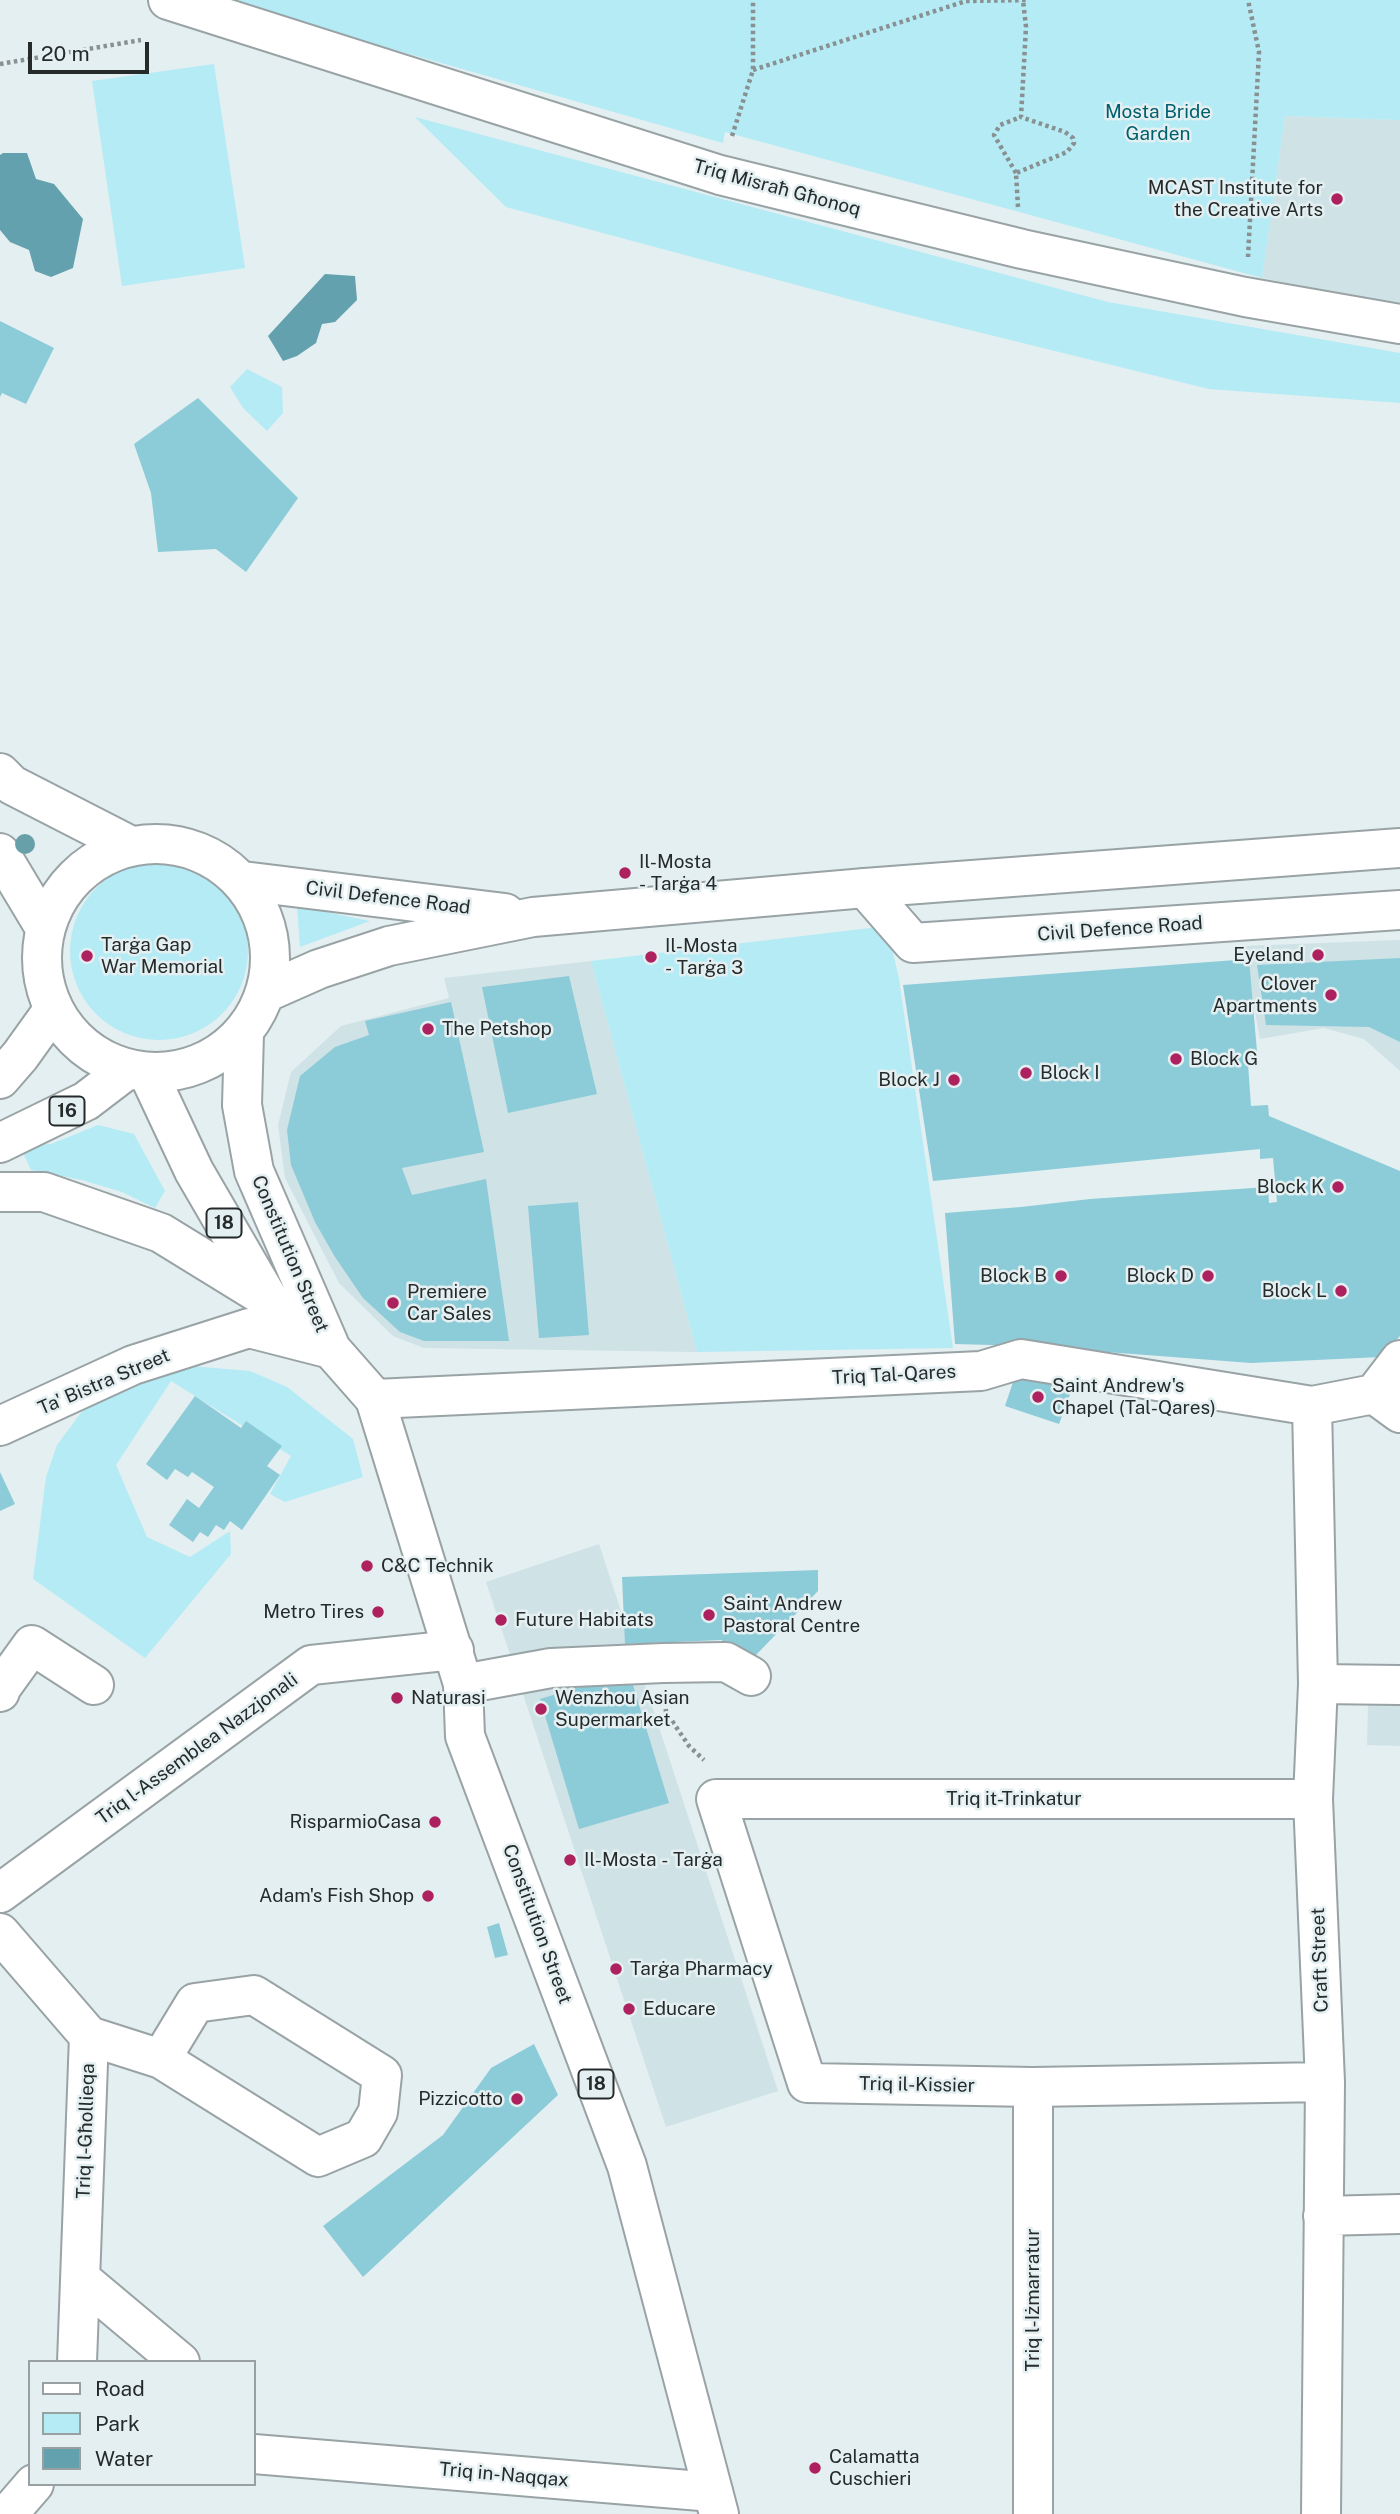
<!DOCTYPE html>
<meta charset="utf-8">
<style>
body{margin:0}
#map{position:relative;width:1400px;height:2514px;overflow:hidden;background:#e4eff1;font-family:"Public Sans",sans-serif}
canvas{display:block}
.legend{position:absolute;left:28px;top:2360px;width:228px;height:126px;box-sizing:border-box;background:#e4eff1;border:2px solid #98a0a1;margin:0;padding:9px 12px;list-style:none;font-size:21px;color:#252a2a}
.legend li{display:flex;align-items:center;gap:14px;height:35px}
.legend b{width:35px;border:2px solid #98a0a1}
.scale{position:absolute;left:28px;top:42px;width:121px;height:32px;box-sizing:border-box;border:4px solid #252a2a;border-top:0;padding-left:9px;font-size:21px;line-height:24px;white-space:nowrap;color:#252a2a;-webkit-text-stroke:5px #e4eff1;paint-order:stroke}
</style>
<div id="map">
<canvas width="1400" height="2514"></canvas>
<ul class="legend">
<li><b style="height:9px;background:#fff"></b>Road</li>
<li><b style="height:19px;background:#b4ebf5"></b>Park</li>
<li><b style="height:19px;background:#62a1ad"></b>Water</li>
</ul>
<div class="scale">20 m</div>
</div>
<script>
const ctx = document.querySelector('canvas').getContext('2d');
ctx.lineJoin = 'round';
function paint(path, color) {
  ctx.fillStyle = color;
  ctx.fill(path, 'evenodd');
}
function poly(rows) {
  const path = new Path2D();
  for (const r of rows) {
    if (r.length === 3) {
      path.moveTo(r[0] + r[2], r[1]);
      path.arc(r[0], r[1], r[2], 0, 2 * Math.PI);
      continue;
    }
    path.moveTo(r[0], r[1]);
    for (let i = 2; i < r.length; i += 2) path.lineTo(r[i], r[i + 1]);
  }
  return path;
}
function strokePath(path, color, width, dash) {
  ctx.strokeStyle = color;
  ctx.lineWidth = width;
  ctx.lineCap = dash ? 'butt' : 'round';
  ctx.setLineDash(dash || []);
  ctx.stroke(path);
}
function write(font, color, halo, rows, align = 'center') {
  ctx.font = font + ' "Public Sans",sans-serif';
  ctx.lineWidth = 5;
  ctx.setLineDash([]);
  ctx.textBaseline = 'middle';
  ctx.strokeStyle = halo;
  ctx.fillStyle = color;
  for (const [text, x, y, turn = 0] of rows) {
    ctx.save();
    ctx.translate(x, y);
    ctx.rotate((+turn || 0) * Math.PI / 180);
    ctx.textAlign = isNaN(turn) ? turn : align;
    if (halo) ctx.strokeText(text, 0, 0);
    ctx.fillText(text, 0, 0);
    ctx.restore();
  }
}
paint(poly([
 [1285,116,1400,120,1400,306,1262,278],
 [1400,940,1400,1071,1364,1039,1324,1028,1260,1039,1243,946],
 [591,961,697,1352,424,1348,393,1336,339,1283,285,1178,278,1125,291,1072,341,1026,449,998,444,978],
 [599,1544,778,2091,666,2127,486,1582],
 [1368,1705,1400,1705,1400,1746,1367,1745]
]), '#cfe2e6');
paint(poly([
 [219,0,1400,0,1400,120,1285,116,1262,278,725,132,723,143],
 [214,64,245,268,122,286,92,81],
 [415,117,1108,302,1400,353,1400,403,1209,389,901,313,506,207],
 [247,369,282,387,283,413,267,431,243,408,230,387],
 [159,951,89],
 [297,906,370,921,300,947],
 [887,926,899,979,953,1348,697,1352,591,961],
 [98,1125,134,1134,165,1191,155,1208,122,1192,82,1180,31,1170,20,1146,51,1144],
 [191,1366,250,1371,287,1387,353,1439,363,1477,285,1502,270,1494,291,1456,171,1381,116,1465,147,1537,190,1557,230,1531,231,1554,145,1658,33,1579,46,1477,57,1445,89,1402,140,1379]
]), '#b4ebf5');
paint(poly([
 [3,153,27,153,36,179,54,184,83,219,73,268,51,277,35,271,29,250,10,242,0,230,0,155],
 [325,274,355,276,357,300,335,322,322,324,316,343,297,356,283,361,268,336]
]), '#62a1ad');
paint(poly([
 [0,321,54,348,26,404,2,393,0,397],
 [198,398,298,498,246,572,216,549,158,552,151,493,134,444],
 [1400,958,1400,1042,1369,1027,1266,1025,1257,965],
 [1249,959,1258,1063,1248,1064,1251,1106,1268,1105,1269,1116,1400,1171,1400,1336,1381,1357,1251,1363,1028,1346,955,1344,945,1213,1021,1207,1090,1199,1268,1187,1269,1203,1277,1202,1273,1158,1260,1159,1260,1149,933,1181,903,985],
 [569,976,597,1094,508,1113,482,987],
 [451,1002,484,1152,402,1168,412,1195,486,1179,509,1341,424,1341,400,1332,363,1298,335,1257,315,1222,291,1165,287,1130,300,1076,335,1047,369,1035,365,1021],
 [578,1202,589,1335,539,1338,528,1206],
 [1017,1370,1072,1389,1059,1424,1005,1406],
 [195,1396,241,1428,246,1421,282,1446,267,1466,280,1475,242,1530,230,1521,224,1530,216,1525,208,1537,200,1532,193,1542,169,1525,187,1499,199,1508,214,1487,192,1472,188,1477,175,1469,167,1480,146,1464],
 [0,1472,15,1504,0,1511],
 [818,1570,818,1591,755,1656,722,1657,722,1640,625,1644,622,1577],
 [629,1672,669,1803,579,1829,540,1699],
 [499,1923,508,1955,495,1958,487,1927],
 [534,2044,558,2095,363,2277,323,2226,443,2135,491,2068]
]), '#8ccbd8');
const minor = poly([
 [168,0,720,175,1022,249,1245,297,1400,324],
 [865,888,913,943,1400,910],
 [1374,1394,1400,1360],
 [375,1399,981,1371,1021,1359,1312,1406,1374,1394,1400,1413],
 [1312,1406,1318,1684,1313,1799,1325,2082,1321,2514],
 [0,1426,133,1365,249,1328,331,1349],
 [463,1684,551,1668,663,1663,726,1662,751,1676],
 [1318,1684,1400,1685],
 [0,1692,1,1688,32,1645,94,1685],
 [1313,1799,716,1799,807,2083,1033,2087,1325,2082],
 [0,1893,311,1665,454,1650],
 [0,1933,89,2036,77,2362],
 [89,2036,161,2059,318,2157,363,2138,378,2112,382,2075,254,1995,195,2003,161,2059],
 [1033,2087,1033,2514],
 [1323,2216,1400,2214],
 [81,2279,180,2362],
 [254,2454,713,2492],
 [8,2514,34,2484]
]);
const major = poly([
 [0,773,12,785,129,845],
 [156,958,114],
 [0,853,45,928],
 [243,881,505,913],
 [267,992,319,969,389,946,533,917,865,888,1400,848],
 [244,1034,242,1105,254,1171,329,1344],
 [148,1073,194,1171,269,1300,331,1349,375,1399,463,1684,465,1736,627,2166,719,2514],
 [0,1079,20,1056,53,1010],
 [0,1143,86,1101,128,1069],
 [0,1192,44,1192,161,1233,265,1297]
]);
strokePath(minor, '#99a3a5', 42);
strokePath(major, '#99a3a5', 42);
strokePath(poly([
 [0,64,141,40],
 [753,70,966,1,1029,0],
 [732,136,753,70,753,0],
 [1016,173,994,135,1000,125,1021,117],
 [1018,207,1016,173,1067,152,1074,143,1073,138,1065,132,1021,117,1026,27,1023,0],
 [1248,257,1259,52,1248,0],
 [665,1702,666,1712,689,1746,704,1760]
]), '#889091', 4.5, [3.5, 3.5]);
strokePath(minor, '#fff', 38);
strokePath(major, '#fff', 38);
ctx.fillStyle = '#67a0a8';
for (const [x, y] of [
 [25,844]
]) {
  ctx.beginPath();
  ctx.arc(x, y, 10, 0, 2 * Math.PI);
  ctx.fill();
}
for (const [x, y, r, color] of [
 [1337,199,7,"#ad215e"],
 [625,873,7,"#ad215e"],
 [1318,955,7,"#ad215e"],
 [87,956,7,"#ad215e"],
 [651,957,7,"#ad215e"],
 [1331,995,7,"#ad215e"],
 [428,1029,7,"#ad215e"],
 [1176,1059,7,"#ad215e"],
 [1026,1073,7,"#ad215e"],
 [954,1080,7,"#ad215e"],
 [1338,1187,7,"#ad215e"],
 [1061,1276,7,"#ad215e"],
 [1208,1276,7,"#ad215e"],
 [1341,1291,7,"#ad215e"],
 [393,1303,7,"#ad215e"],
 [1038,1397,7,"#ad215e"],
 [367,1566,7,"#ad215e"],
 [378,1612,7,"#ad215e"],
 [709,1615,7,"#ad215e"],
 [501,1620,7,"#ad215e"],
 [397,1698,7,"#ad215e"],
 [541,1709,7,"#ad215e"],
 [435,1822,7,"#ad215e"],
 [570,1860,7,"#ad215e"],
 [428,1896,7,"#ad215e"],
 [616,1969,7,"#ad215e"],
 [629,2009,7,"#ad215e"],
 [517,2099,7,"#ad215e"],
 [815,2468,7,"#ad215e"]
]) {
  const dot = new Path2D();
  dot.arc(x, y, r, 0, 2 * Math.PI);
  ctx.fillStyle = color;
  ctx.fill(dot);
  strokePath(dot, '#e4eff1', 2.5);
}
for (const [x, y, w] of [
 [67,1111,35],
 [224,1223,35],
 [596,2084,35]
]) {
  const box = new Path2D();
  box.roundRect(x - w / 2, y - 14.5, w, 29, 5);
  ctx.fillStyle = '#e4eff1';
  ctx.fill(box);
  strokePath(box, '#252a2a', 2);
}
write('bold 18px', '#252a2a', null, [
 ["16",67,1111],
 ["18",224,1223],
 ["18",596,2084]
]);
write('19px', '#01606d', '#e4eff1', [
 ["Mosta Bride",1158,112],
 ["Garden",1158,134]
]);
write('19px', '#252a2a', '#e4eff1', [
 ["Triq Misraħ Għonoq",777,188,15],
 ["Civil Defence Road",388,898,7],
 ["Civil Defence Road",1120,929,-4],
 ["Constitution Street",290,1254,67],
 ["Triq Tal-Qares",894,1375,-3],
 ["Ta' Bistra Street",104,1382,-23],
 ["Triq l-Assemblea Nazzjonali",197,1749,-36],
 ["Triq it-Trinkatur",1014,1799],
 ["Constitution Street",537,1924,70],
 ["Craft Street",1320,1960,-92],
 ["Triq il-Kissier",917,2085,1],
 ["Triq l-Għollieqa",86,2131,-88],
 ["Triq l-Iżmarratur",1033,2300,-90],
 ["Triq in-Naqqax",504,2475,5]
]);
write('19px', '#252a2a', '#e4eff1', [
 ["MCAST Institute for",1323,188,"right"],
 ["the Creative Arts",1323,210,"right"],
 ["Il-Mosta",639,862],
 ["- Tarġa 4",639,884],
 ["Tarġa Gap",101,945],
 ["War Memorial",101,967],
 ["Il-Mosta",665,946],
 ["- Tarġa 3",665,968],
 ["Eyeland",1304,955,"right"],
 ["Clover",1317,984,"right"],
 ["Apartments",1317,1006,"right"],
 ["The Petshop",442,1029],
 ["Block G",1190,1059],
 ["Block I",1040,1073],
 ["Block J",940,1080,"right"],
 ["Block K",1324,1187,"right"],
 ["Block B",1047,1276,"right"],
 ["Block D",1194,1276,"right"],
 ["Block L",1327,1291,"right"],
 ["Premiere",407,1292],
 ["Car Sales",407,1314],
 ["Saint Andrew's",1052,1386],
 ["Chapel (Tal-Qares)",1052,1408],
 ["C&C Technik",381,1566],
 ["Saint Andrew",723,1604],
 ["Pastoral Centre",723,1626],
 ["Metro Tires",364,1612,"right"],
 ["Future Habitats",515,1620],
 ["Naturasi",411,1698],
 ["Wenzhou Asian",555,1698],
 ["Supermarket",555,1720],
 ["RisparmioCasa",421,1822,"right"],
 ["Il-Mosta - Tarġa",584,1860],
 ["Adam's Fish Shop",414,1896,"right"],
 ["Tarġa Pharmacy",630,1969],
 ["Educare",643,2009],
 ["Pizzicotto",503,2099,"right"],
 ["Calamatta",829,2457],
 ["Cuschieri",829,2479]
], 'left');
</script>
